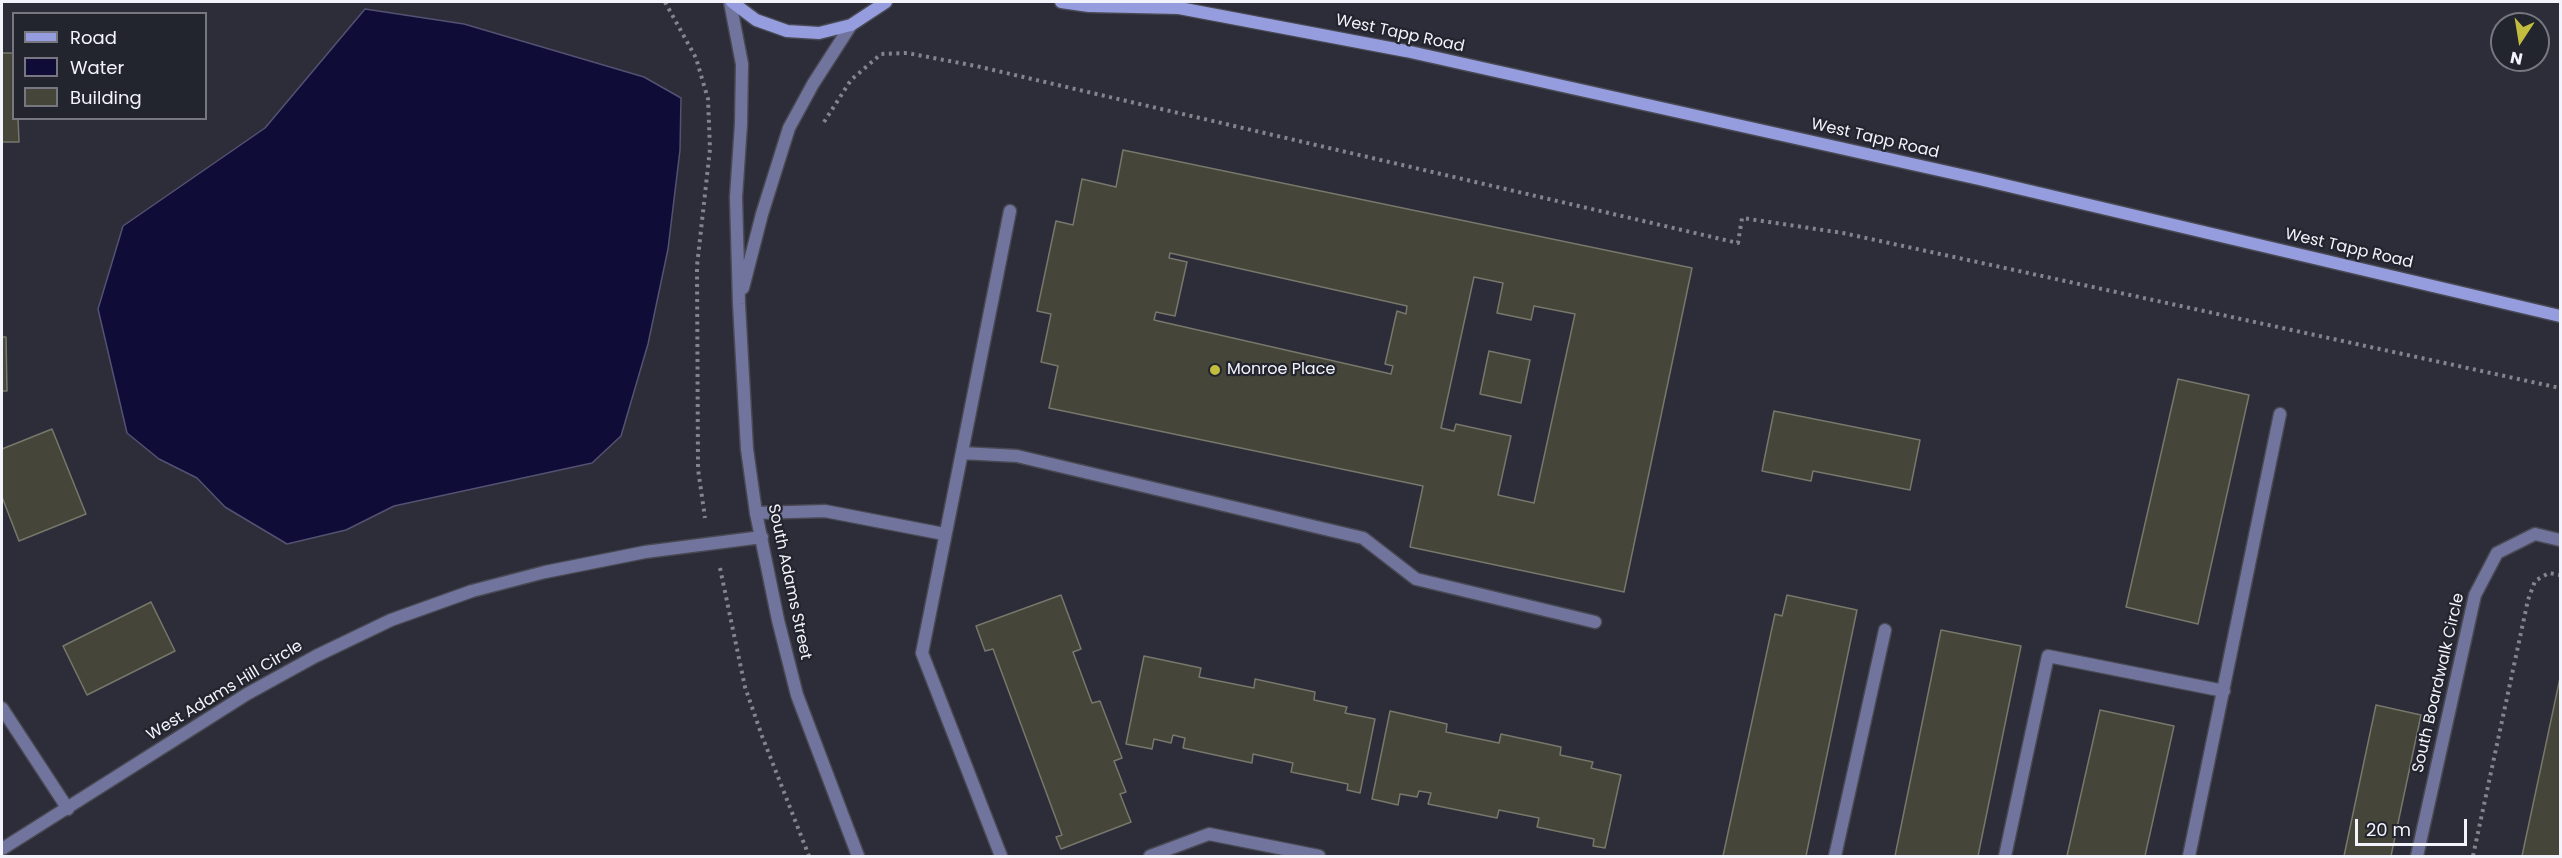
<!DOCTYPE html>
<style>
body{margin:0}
#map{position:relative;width:2562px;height:858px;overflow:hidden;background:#2c2d38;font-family:Poppins,sans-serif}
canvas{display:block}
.frame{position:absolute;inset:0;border:3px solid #f3f4fb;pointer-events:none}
.legend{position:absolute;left:12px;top:12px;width:195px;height:108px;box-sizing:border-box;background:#22242e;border:2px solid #767780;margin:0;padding:8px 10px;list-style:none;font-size:18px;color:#f3f4fb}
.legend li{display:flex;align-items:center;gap:12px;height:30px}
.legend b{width:30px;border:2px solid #767780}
.north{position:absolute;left:2490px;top:12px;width:60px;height:60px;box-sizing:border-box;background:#22242e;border:2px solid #767780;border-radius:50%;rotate:192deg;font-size:16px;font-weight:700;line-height:24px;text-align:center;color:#f3f4fb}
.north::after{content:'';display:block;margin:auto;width:21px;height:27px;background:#c3bd3f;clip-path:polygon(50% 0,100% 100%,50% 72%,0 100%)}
.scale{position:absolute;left:2355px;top:819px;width:112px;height:27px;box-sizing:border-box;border:3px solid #f3f4fb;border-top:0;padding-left:8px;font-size:18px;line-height:21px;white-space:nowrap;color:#f3f4fb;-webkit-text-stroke:4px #22242e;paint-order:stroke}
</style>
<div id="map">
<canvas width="2562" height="858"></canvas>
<div class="frame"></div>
<ul class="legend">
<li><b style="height:8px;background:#969dde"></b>Road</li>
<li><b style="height:16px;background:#0f0c37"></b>Water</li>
<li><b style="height:16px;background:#46453a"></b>Building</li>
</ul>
<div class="north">N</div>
<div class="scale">20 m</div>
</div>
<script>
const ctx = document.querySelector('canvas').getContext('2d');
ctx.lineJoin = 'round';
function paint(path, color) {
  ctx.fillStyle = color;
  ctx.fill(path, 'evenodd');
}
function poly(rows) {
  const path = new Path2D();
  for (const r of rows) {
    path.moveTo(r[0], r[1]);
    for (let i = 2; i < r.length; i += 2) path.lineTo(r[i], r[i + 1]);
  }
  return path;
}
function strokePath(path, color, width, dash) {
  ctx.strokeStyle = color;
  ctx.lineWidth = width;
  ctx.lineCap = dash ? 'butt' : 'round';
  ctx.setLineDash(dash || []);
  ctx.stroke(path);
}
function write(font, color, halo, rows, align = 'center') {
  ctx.font = font + ' Poppins,sans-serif';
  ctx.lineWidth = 4.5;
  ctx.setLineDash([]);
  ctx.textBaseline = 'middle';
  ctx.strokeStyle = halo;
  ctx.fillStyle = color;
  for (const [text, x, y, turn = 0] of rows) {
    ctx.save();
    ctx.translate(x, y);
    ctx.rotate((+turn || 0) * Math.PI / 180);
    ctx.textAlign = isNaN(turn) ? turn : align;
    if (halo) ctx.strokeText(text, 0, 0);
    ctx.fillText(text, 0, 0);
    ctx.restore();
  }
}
const water = poly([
 [365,9,464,24,644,77,681,98,680,150,668,249,648,344,621,436,592,463,394,506,346,530,287,544,225,507,197,478,159,459,127,433,98,309,123,226,265,128,365,9]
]);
paint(water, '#0f0c37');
strokePath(water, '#535272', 1.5);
const building = poly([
 [2,53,14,53,14,118,18,118,19,142,2,142,2,53],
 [1123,150,1692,268,1624,592,1410,547,1423,486,1049,408,1058,366,1041,362,1051,314,1037,311,1056,221,1073,225,1082,179,1116,187,1123,150],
 [1170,253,1407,306,1406,314,1397,311,1385,364,1393,366,1391,374,1154,320,1156,312,1175,316,1187,262,1169,258,1170,253],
 [1474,277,1503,283,1497,313,1531,320,1534,306,1575,314,1534,503,1498,495,1511,436,1456,424,1454,431,1441,428,1474,277],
 [2,337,6,337,7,391,2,391,2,337],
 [1489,351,1530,360,1521,403,1480,394,1489,351],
 [2178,379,2249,395,2198,624,2126,607,2178,379],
 [1774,411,1920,440,1910,490,1813,471,1811,481,1762,471,1774,411],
 [52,429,86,514,19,541,2,497,2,449,52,429],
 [1061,595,1081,649,1073,652,1092,703,1100,701,1122,758,1114,761,1126,792,1120,794,1131,822,1061,849,1056,837,1062,835,993,649,985,651,976,626,1061,595],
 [1787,595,1857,610,1806,856,1723,856,1775,614,1782,616,1787,595],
 [151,602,175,651,87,695,63,646,151,602],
 [1941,630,2021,646,1978,856,1895,856,1941,630],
 [1144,656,1201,668,1199,677,1254,688,1255,679,1315,692,1314,700,1347,707,1345,713,1375,719,1360,793,1347,790,1348,784,1291,772,1293,763,1253,754,1252,763,1183,748,1185,738,1173,735,1171,743,1154,739,1152,749,1126,744,1144,656],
 [2560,678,2560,856,2522,856,2560,678],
 [2376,705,2421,715,2391,856,2344,856,2376,705],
 [2100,710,2174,726,2145,856,2067,856,2100,710],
 [1390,711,1447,724,1446,732,1499,743,1501,734,1561,747,1560,755,1593,762,1591,768,1621,775,1605,848,1593,846,1594,839,1537,827,1539,818,1499,810,1497,818,1428,804,1431,793,1419,791,1417,797,1400,794,1398,805,1372,799,1390,711]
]);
paint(building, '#46453a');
strokePath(building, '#77776b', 1.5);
const lane = poly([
 [962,453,1017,456,1363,538,1416,579,1595,622],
 [756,513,825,511,944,534],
 [1001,856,922,653,1010,211],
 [1150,856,1209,834,1319,856],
 [1835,856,1885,630],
 [2005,856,2048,656,2224,691],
 [2189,856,2280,414],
 [2417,856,2475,595,2497,553,2535,534,2560,540]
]);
const street = poly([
 [730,2,742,64,741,124,736,197,739,304,747,449,756,513,778,620,797,695,858,856],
 [743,288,762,214,789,128,813,84,851,25],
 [2,708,68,809],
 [2,849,247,694,316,656,391,620,472,591,545,572,645,552,762,537]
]);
const secondary = poly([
 [732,2,756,20,787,31,819,33,851,25,886,2],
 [1061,2,1089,6,1179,8,1406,51,1979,179,2560,316]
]);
strokePath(lane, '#484953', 15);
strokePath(street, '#484953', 15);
strokePath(secondary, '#484953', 15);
strokePath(poly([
 [665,2,696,58,708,99,710,149,697,266,698,469,705,518],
 [824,122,851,80,881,54,907,53,976,66,1738,243,1742,218,1843,233,2560,388],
 [720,568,745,687,762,736,809,856],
 [2473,856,2528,600,2535,581,2549,573,2560,575]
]), '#83848d', 4, [3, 4.5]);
strokePath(lane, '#71759e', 12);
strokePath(street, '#71759e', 12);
strokePath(secondary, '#969dde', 12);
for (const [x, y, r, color] of [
 [1215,370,6,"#c3bd3f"]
]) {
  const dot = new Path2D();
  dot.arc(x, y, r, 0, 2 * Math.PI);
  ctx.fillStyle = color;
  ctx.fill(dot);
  strokePath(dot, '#22242e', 2);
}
write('16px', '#f3f4fb', '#22242e', [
 ["West Tapp Road",1400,34,12],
 ["West Tapp Road",1875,139,13],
 ["West Tapp Road",2349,249,13],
 ["South Adams Street",789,582,78],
 ["South Boardwalk Circle",2439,683,-77],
 ["West Adams Hill Circle",225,691,-31]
]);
write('16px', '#f3f4fb', '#22242e', [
 ["Monroe Place",1227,370]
], 'left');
</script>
